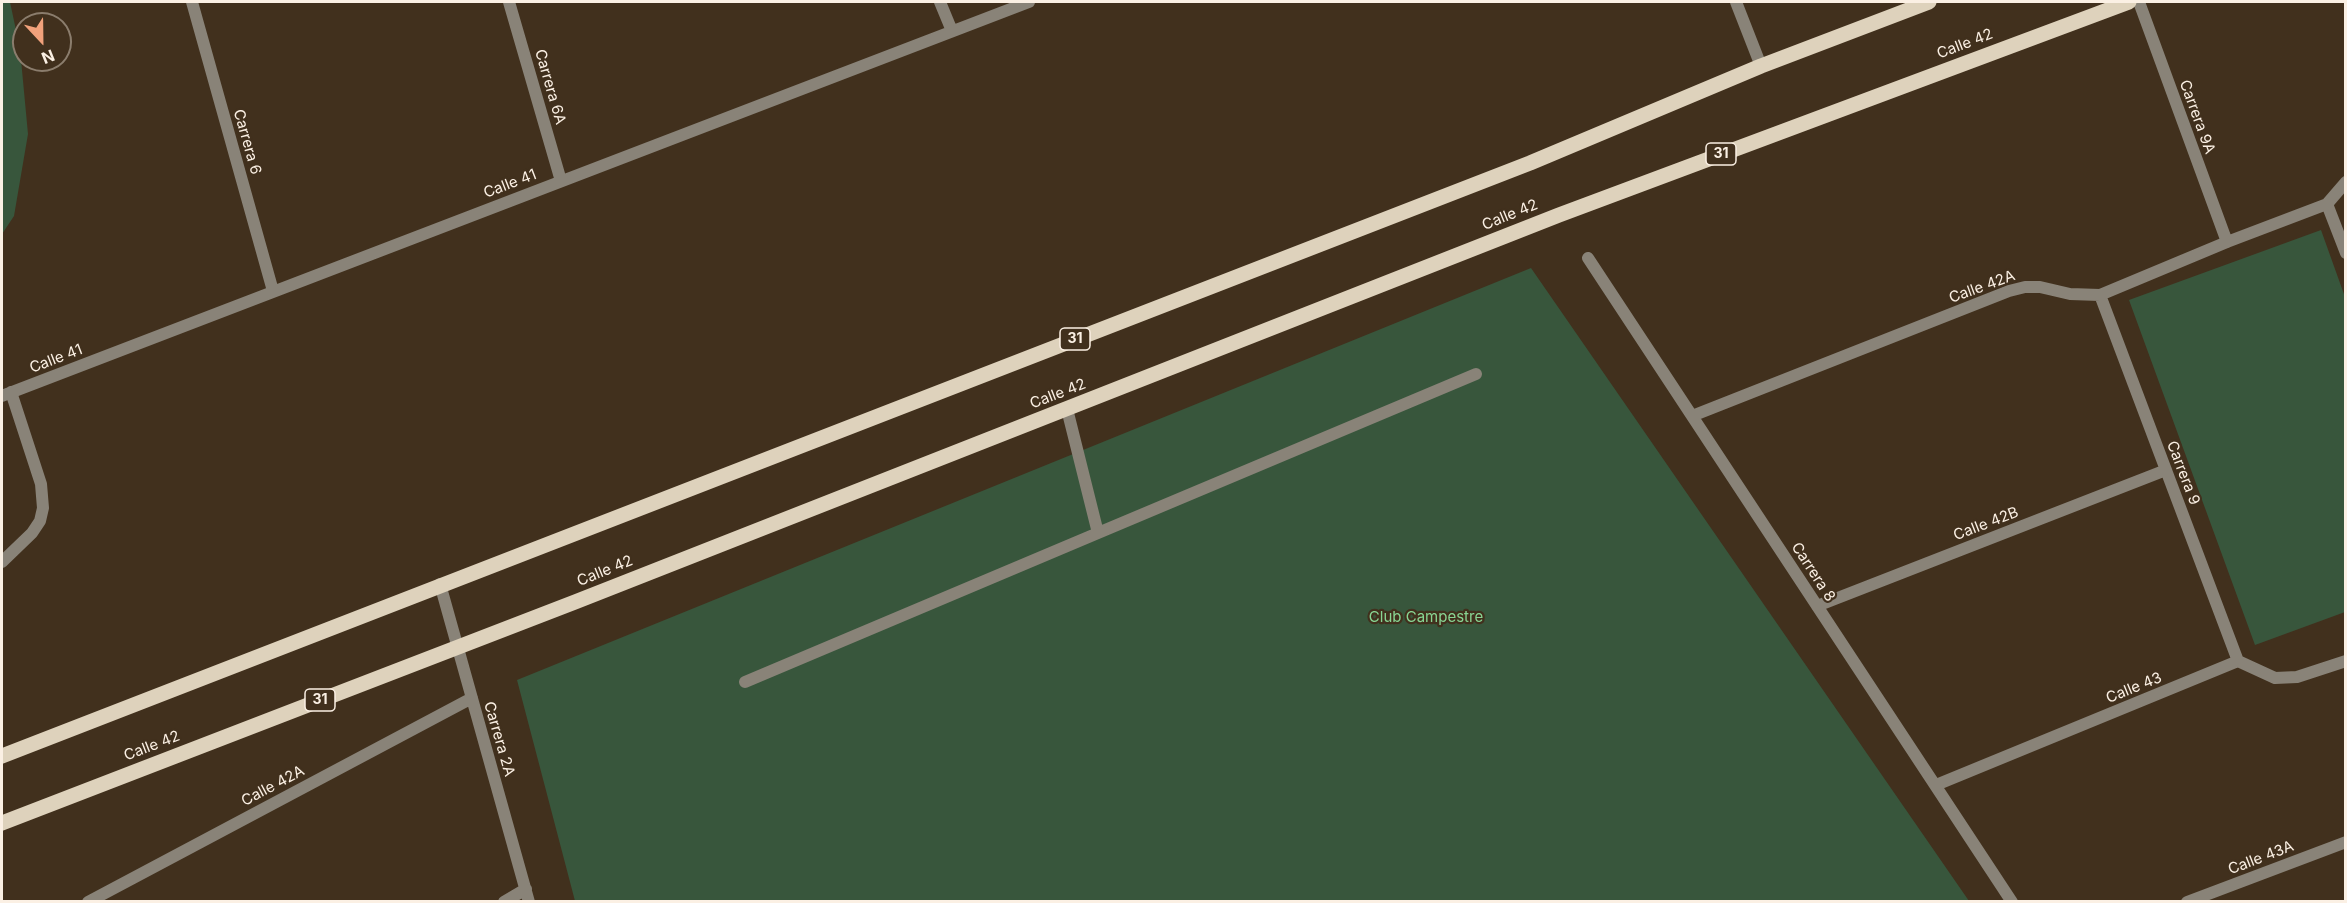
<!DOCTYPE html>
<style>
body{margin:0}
#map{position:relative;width:2347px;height:903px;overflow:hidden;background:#41301d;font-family:Inter,sans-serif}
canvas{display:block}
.frame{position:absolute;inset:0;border:3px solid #fbf0e4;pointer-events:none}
.north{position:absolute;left:12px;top:12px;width:60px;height:60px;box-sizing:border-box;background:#41301d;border:2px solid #8b7d6d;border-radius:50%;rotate:158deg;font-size:16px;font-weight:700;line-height:24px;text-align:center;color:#fbf0e4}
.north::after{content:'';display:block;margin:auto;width:21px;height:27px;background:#f1a17b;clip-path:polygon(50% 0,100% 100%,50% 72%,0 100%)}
</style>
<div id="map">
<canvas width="2347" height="903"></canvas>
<div class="frame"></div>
<div class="north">N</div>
</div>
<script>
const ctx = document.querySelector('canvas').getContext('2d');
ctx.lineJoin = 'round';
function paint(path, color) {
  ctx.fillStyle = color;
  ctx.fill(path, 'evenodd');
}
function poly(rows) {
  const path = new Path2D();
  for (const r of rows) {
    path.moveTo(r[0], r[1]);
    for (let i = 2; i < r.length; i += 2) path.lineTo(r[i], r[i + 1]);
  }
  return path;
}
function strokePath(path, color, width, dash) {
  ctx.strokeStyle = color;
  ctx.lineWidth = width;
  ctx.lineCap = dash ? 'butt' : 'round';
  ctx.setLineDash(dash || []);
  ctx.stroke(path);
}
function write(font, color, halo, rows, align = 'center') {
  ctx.font = font + ' Inter,sans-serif';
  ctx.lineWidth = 4.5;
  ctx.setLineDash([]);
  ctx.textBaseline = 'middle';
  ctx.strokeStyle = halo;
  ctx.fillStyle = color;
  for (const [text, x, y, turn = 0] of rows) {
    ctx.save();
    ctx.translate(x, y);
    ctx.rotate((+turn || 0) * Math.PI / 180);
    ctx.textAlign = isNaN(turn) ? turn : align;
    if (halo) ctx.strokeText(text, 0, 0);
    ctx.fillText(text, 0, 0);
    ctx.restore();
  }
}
paint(poly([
 [2,2,10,2,20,49,28,134,14,216,2,234],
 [2321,230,2345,297,2345,612,2255,645,2129,300],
 [1531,268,1969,901,575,901,517,680]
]), '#38563c');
strokePath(poly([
 [1098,533,1476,374],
 [745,682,1098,533,1067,409]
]), '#898378', 12);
strokePath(poly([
 [192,2,273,291],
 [509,2,561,181],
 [940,2,952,31],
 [1736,2,1761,66],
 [2139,2,2227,242],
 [2327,204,2346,253],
 [1588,258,2012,902],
 [2100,295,2238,661],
 [2,396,1029,2],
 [1692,416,2009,291,2025,287,2040,287,2070,294,2100,295,2227,242,2327,204,2346,182],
 [2,562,32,533,40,521,43,508,41,484,11,392],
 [440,584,529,902],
 [1817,606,2166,470],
 [2238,661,2275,678,2297,677,2346,661],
 [1936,785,2238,661],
 [88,902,472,698],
 [504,902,526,889],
 [2187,902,2346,842]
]), '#898378', 12);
strokePath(poly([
 [2,756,1530,163,1761,66,1929,2],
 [2,823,575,602,1559,215,2129,2]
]), '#ded2bc', 15);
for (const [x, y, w] of [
 [1721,154,30],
 [1075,339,30],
 [320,700,30]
]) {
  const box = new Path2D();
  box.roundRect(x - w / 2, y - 11, w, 22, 4.5);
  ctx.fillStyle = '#41301d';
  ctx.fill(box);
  strokePath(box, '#fbf0e4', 1.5);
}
write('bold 14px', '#fbf0e4', null, [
 ["31",1721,154],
 ["31",1075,339],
 ["31",320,700]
]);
write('15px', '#fbf0e4', '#41301d', [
 ["Calle 42",1965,44,-21],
 ["Carrera 6A",550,87,74],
 ["Carrera 9A",2197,117,70],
 ["Carrera 6",247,142,74],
 ["Calle 41",510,184,-21],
 ["Calle 42",1510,215,-22],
 ["Calle 42A",1982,287,-20],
 ["Calle 41",56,359,-21],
 ["Calle 42",1058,394,-21],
 ["Carrera 9",2183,473,69],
 ["Calle 42B",1986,524,-21],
 ["Calle 42",605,571,-22],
 ["Carrera 8",1813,572,57],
 ["Calle 43",2134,688,-22],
 ["Carrera 2A",499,739,74],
 ["Calle 42",152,746,-21],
 ["Calle 42A",273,786,-28],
 ["Calle 43A",2261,858,-21]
]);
write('15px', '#88d593', '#41301d', [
 ["Club Campestre",1426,617]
]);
</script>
